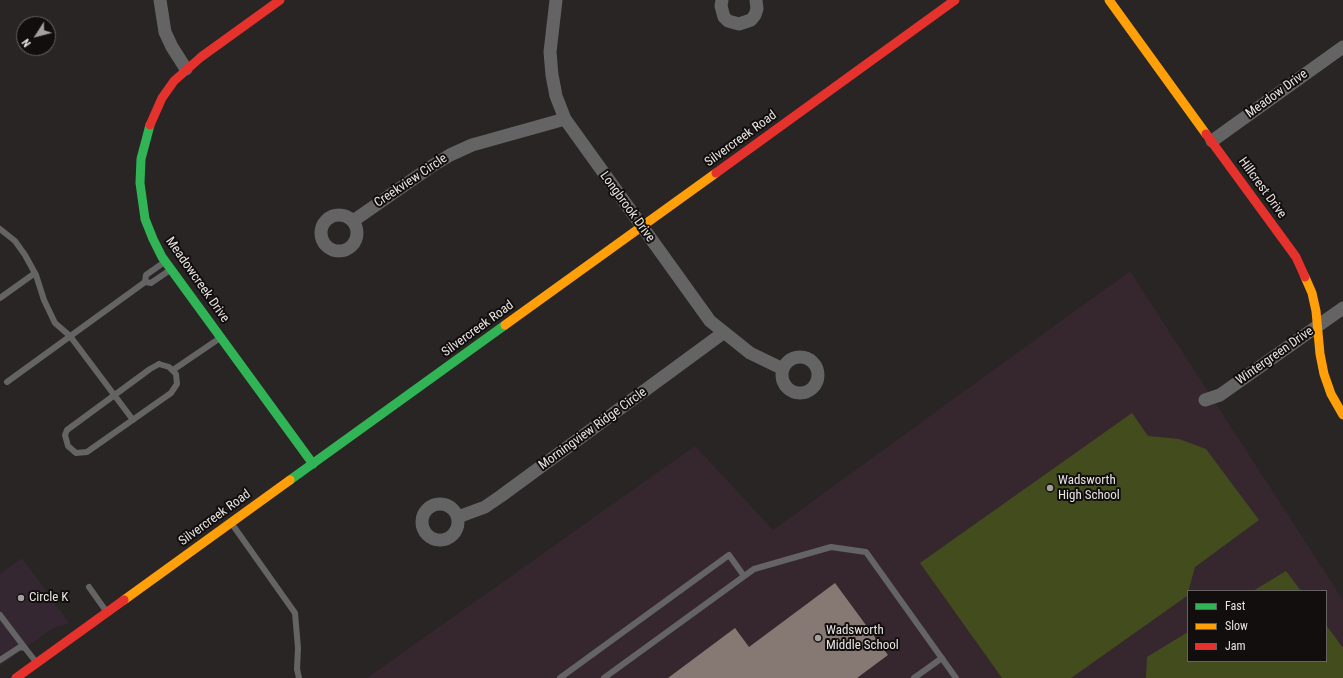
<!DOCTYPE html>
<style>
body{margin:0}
#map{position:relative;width:1343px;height:678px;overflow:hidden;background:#282524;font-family:"Roboto Condensed",sans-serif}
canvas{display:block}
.legend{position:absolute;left:1187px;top:590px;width:140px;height:72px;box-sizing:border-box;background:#110e0d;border:1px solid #666362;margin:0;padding:5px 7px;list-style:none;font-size:12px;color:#e6e3e1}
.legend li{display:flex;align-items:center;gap:8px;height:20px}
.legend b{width:20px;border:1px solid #666362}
.north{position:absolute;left:16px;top:16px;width:40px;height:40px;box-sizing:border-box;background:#110e0d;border:1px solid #666362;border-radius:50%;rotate:234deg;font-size:11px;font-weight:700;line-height:16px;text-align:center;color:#e6e3e1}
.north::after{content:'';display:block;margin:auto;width:14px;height:18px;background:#a4a09f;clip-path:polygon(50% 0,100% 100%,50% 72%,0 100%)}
</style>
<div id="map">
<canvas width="1343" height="678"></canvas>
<ul class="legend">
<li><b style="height:5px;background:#30b455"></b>Fast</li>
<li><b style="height:5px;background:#ff9f0a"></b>Slow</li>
<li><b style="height:5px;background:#e5322d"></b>Jam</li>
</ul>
<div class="north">N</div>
</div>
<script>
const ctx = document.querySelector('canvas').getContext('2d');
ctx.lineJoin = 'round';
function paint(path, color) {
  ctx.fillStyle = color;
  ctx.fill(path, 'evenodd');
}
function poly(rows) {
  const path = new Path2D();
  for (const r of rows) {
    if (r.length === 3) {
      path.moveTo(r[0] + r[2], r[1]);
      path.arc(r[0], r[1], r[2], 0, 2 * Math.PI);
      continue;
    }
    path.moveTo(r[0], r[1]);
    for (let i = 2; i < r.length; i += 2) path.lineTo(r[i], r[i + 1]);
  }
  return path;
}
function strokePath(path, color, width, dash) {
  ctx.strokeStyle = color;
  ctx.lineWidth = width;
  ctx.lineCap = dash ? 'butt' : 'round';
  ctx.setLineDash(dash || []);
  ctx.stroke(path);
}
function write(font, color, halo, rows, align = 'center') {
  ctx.font = font + ' "Roboto Condensed",sans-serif';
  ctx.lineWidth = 4;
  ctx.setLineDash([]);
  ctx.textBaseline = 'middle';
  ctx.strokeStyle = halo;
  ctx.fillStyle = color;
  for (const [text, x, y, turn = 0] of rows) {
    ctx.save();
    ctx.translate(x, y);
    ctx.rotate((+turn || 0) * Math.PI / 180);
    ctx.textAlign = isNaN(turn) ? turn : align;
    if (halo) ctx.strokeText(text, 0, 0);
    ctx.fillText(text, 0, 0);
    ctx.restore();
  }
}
paint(poly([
 [22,558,69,623,53,628,0,666,0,574]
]), '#352731');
paint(poly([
 [1130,271,1343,600,1343,678,367,678,695,446,773,530],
 [1188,591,1326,591,1326,661,1188,661]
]), '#36272f');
paint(poly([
 [1132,413,1148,436,1179,439,1206,449,1259,520,1195,567,1187,596,1071,678,1002,678,920,563],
 [1286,571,1301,591,1253,591],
 [1326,625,1343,648,1343,678,1146,678,1147,657,1188,632,1188,661,1326,661]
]), '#434c1d');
paint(poly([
 [835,583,888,655,857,678,668,678,735,628,749,647]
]), '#867974');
strokePath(poly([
 [0,229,15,241,25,255,36,275,44,300,55,323,70,336,133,420],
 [145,282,146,275,163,263],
 [0,298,35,273],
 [159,364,169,367,176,374,177,384,171,393,87,452,76,453,68,446,65,435,67,430,150,369,159,364],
 [173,370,220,338],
 [7,382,145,282,151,283,170,270],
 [232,524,295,613,298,648,297,669,299,678],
 [89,587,106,611],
 [0,615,25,648],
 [0,660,20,647,25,648,36,662],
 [560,678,729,555,744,576],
 [604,678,754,569,831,547,866,552,956,678],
 [914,678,942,658]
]), '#656464', 6);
strokePath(poly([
 [160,0,165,32,172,47,186,69],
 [556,0,550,52,552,75,556,96,565,119,710,321,750,353,783,369],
 [722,0,721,6,724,17,728,21,739,24,751,20,755,15,757,9,756,0],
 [1212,141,1343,47],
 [339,233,18],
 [353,221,432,166,450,155,472,145,565,119],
 [800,375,18],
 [1205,400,1220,395,1343,308],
 [440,522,18],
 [458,517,485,507,501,496,723,333]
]), '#656464', 13);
strokePath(poly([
 [150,125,141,159,140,183,145,219,153,239,162,257,313,464],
 [290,480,505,325]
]), '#30b455', 9);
strokePath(poly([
 [1109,0,1206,134],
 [1305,277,1312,293,1316,311,1320,354,1324,374,1331,394,1343,415],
 [505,325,716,173],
 [124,600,290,480]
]), '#ff9f0a', 9);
strokePath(poly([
 [150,125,162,98,174,81,201,57,280,0],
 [1206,134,1296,257,1305,277],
 [716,173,955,0],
 [16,678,124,600]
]), '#e5322d', 9);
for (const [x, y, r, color] of [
 [1050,488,4,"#a4a09f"],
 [21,598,4,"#a4a09f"],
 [818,638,4,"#a4a09f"]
]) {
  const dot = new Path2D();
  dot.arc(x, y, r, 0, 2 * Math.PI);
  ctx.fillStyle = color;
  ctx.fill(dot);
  strokePath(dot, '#110e0d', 1.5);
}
write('13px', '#e6e3e1', '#110e0d', [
 ["Meadow Drive",1277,94,-36],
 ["Silvercreek Road",741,139,-36],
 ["Creekview Circle",411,181,-34],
 ["Hillcrest Drive",1262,188,54],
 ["Longbrook Drive",627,207,54],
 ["Meadowcreek Drive",197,280,55],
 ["Silvercreek Road",478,329,-36],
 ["Wintergreen Drive",1275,356,-35],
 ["Morningview Ridge Circle",593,429,-36],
 ["Silvercreek Road",215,518,-36]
]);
write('13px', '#e6e3e1', '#110e0d', [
 ["Wadsworth",1058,481],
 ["High School",1058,496],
 ["Circle K",29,598],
 ["Wadsworth",826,631],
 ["Middle School",826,646]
], 'left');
</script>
